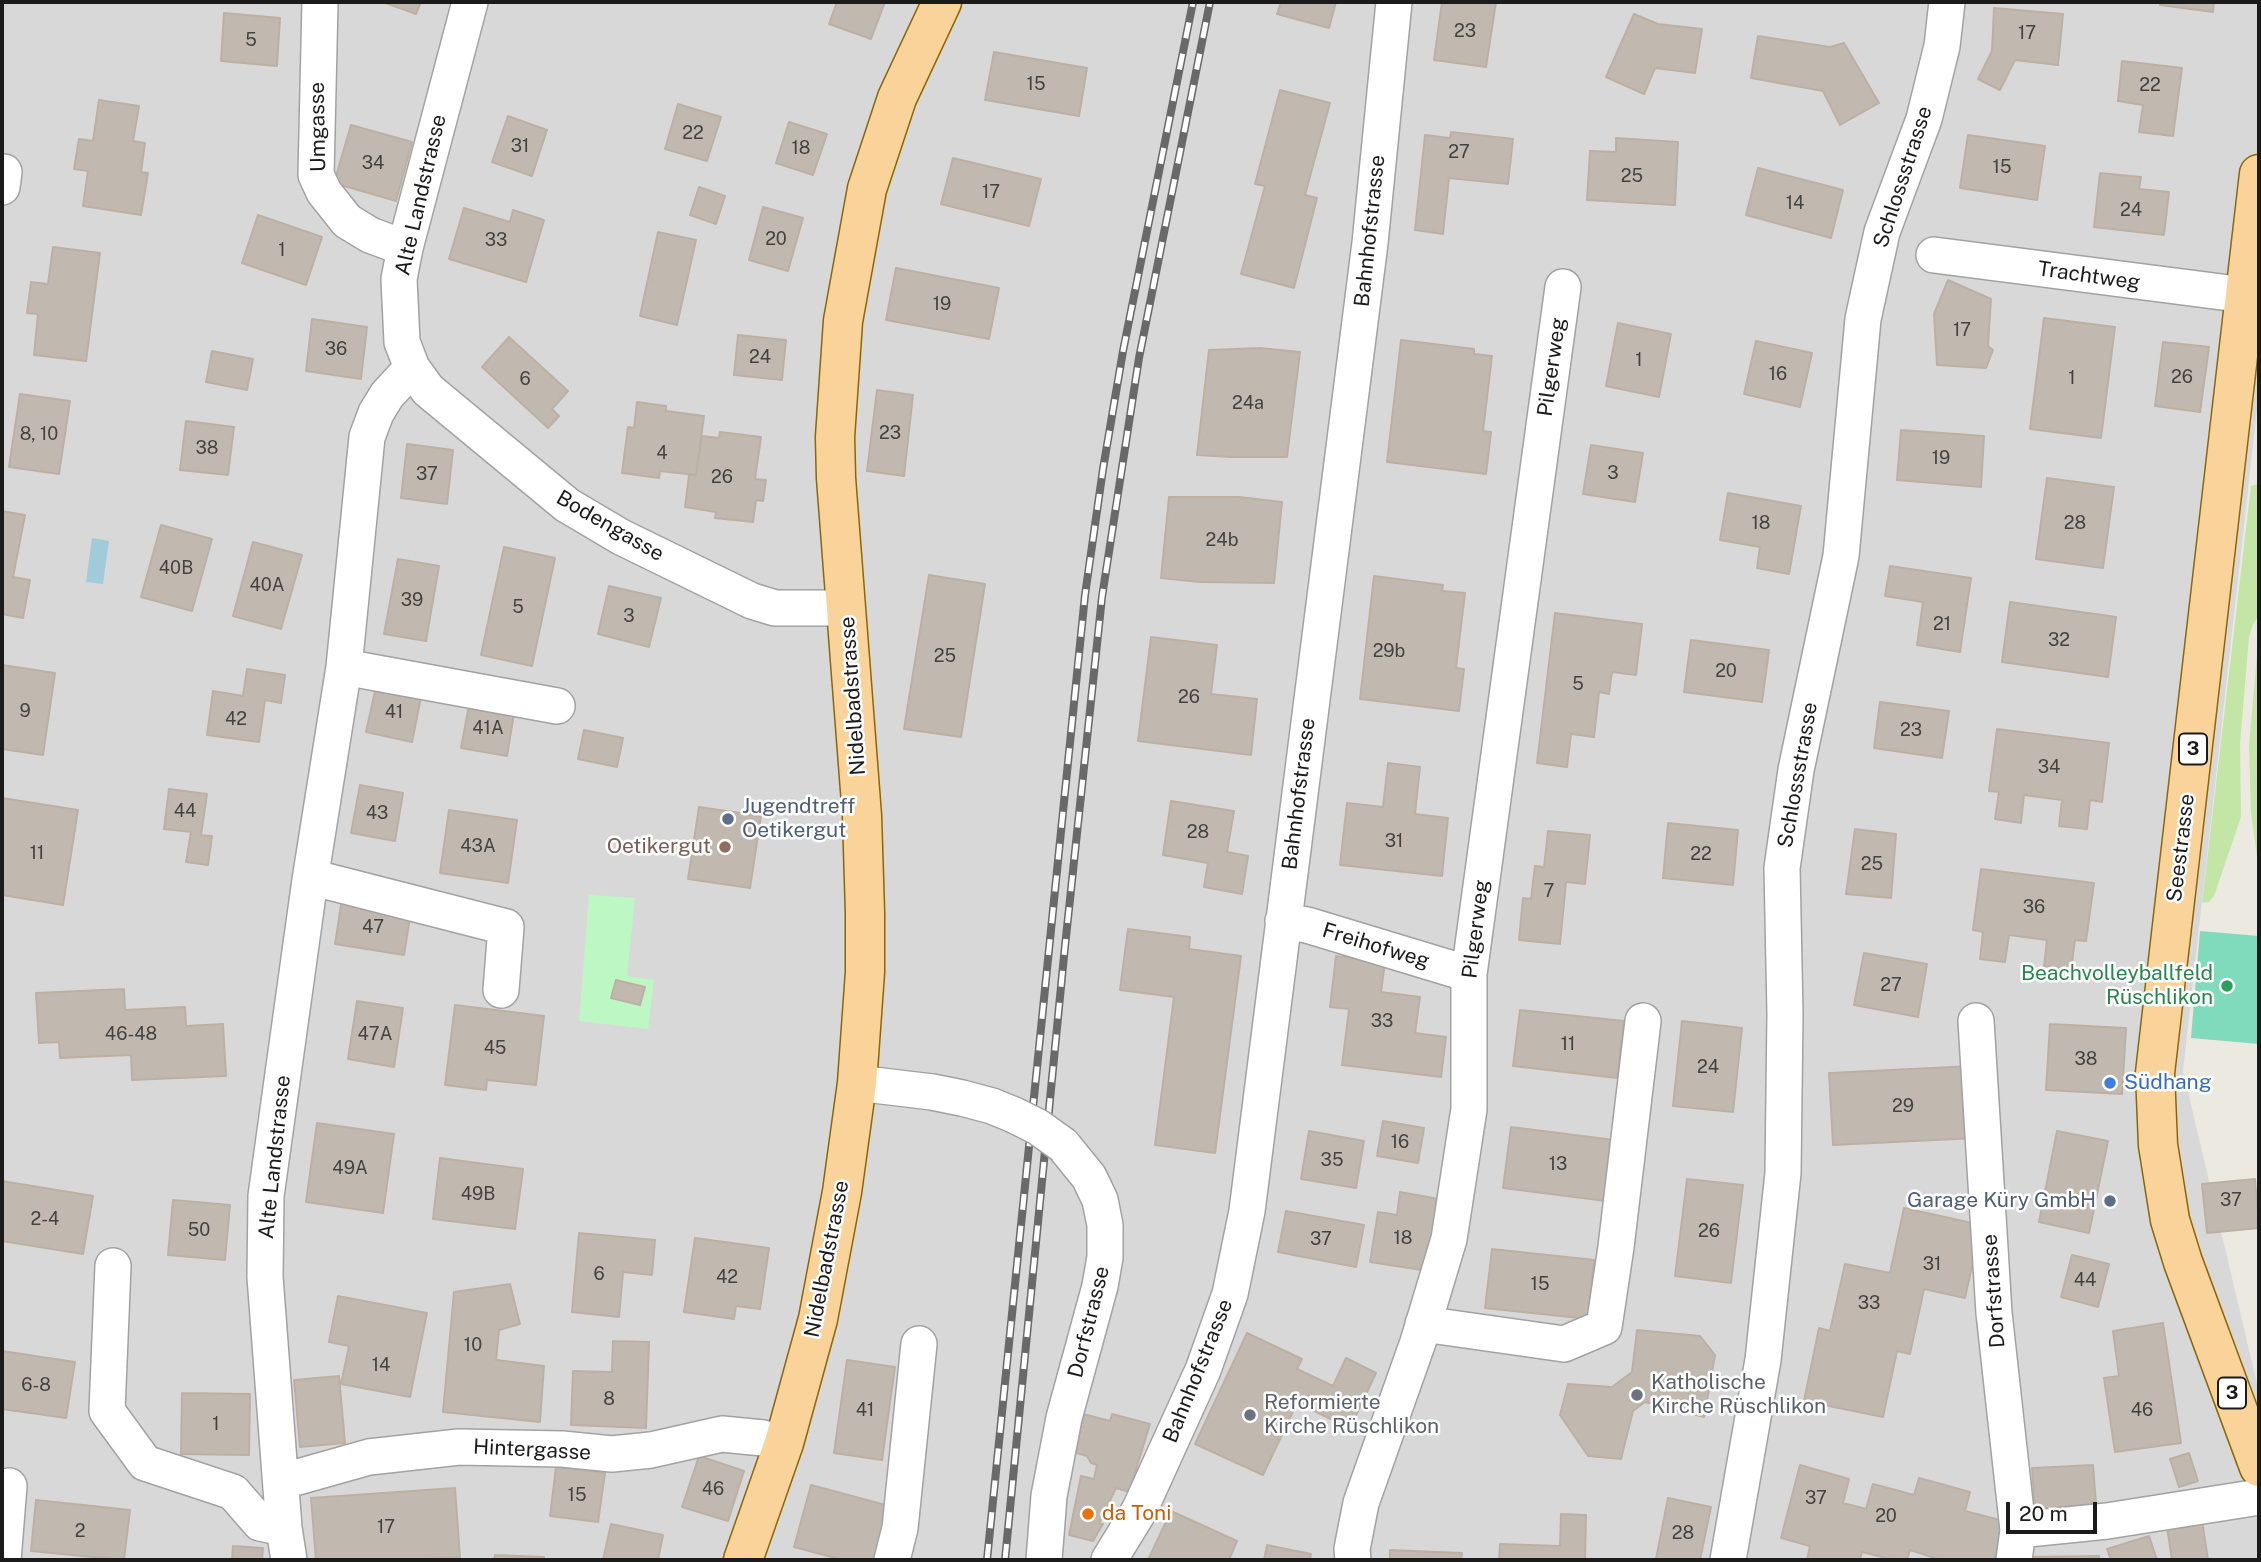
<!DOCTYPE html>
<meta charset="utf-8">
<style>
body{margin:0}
#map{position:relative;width:2261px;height:1562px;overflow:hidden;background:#ece9e1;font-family:"Public Sans",sans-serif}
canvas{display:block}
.frame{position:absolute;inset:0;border:4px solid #1b1b1b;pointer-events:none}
.scale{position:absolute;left:2006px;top:1502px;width:91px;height:32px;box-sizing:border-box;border:4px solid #1b1b1b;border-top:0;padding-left:9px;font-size:21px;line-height:24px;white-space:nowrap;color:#1b1b1b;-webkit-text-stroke:5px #fff;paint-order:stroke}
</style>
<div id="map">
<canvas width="2261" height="1562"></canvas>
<div class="frame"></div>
<div class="scale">20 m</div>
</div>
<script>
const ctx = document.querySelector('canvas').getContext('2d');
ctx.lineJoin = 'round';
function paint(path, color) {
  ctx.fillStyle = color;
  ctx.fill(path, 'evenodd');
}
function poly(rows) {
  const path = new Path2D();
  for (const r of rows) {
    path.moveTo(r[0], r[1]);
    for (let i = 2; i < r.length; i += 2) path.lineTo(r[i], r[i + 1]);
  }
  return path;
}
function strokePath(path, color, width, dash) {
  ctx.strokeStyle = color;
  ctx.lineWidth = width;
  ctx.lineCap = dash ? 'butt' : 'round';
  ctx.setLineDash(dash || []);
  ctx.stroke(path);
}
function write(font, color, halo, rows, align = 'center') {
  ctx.font = font + ' "Public Sans",sans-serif';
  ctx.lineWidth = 5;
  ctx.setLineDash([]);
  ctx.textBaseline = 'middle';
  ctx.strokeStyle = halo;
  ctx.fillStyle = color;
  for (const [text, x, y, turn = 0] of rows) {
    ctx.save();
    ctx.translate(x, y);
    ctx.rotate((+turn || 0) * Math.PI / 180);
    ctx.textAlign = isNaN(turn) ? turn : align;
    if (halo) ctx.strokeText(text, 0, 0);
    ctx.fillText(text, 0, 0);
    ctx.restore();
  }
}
paint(poly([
 [2,2,2259,2,2259,391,2183,1071,2259,1392,2259,1560,2,1560]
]), '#d9d8d8');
paint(poly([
 [2259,484,2259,616,2253,624,2249,637,2240,744,2241,817,2214,896,2209,902,2202,903,2251,486],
 [2259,632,2259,871,2251,813,2249,745]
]), '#c3e6a7');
paint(poly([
 [589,895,635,898,627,976,654,980,648,1029,579,1021]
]), '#bdf7c4');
paint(poly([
 [2200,931,2259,936,2259,1044,2191,1038]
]), '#7fdbbb');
paint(poly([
 [92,538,109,541,103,584,86,582]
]), '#a1cbda');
const building = poly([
 [383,2,421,2,416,14,383,2],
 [837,2,885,2,871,39,829,24,837,2],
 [1281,2,1336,2,1329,28,1277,14,1281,2],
 [1442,2,1496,2,1486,67,1434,60,1442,2],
 [2161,2,2214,2,2213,12,2160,5,2161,2],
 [1994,8,2063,14,2058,65,2015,60,2000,90,1978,79,1992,51,1994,8],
 [224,13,280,18,277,66,221,61,224,13],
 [1634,14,1658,24,1702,29,1695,73,1655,68,1644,94,1606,77,1634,14],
 [1758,36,1830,47,1844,43,1879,103,1840,125,1823,91,1751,78,1758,36],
 [994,52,1087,68,1079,116,985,100,994,52],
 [2122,61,2182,68,2173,136,2139,132,2143,105,2118,101,2122,61],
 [1280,90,1330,103,1305,195,1317,198,1294,288,1241,274,1265,186,1255,184,1280,90],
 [99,100,139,106,133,141,145,143,141,172,148,173,141,215,83,206,88,171,74,169,79,139,93,141,99,100],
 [678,104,721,117,707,161,665,149,678,104],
 [508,116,547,130,532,176,492,162,508,116],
 [789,122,827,134,813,175,776,163,789,122],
 [351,125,412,142,396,201,334,183,351,125],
 [1451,132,1513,139,1508,184,1449,178,1443,234,1415,230,1425,135,1450,138,1451,132],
 [1968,135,2045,146,2037,200,1960,188,1968,135],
 [1616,138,1678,142,1675,205,1587,200,1590,151,1616,152,1616,138],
 [953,158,1041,179,1029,226,941,204,953,158],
 [1758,168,1843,190,1831,238,1746,215,1758,168],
 [2100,173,2141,177,2139,189,2169,192,2164,235,2094,227,2100,173],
 [699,187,725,196,716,224,690,215,699,187],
 [763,207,803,218,788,271,749,260,763,207],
 [464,208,510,222,513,210,544,220,526,282,449,259,464,208],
 [258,215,322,237,306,285,242,263,258,215],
 [658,232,696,240,677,325,640,316,658,232],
 [53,247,100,253,86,361,34,355,38,314,27,313,31,282,48,284,53,247],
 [896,268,999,288,989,339,886,320,896,268],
 [1948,280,1991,299,1988,346,1993,350,1986,368,1937,365,1934,314,1948,280],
 [2044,318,2115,327,2101,438,2030,429,2044,318],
 [312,319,367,327,361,379,306,371,312,319],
 [1618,323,1671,334,1659,397,1606,386,1618,323],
 [738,335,786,340,782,380,734,375,738,335],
 [509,337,568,391,552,409,559,416,548,428,482,367,509,337],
 [1401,340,1474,349,1474,354,1492,356,1483,431,1491,432,1486,474,1387,462,1401,340],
 [1756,341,1812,353,1800,407,1744,394,1756,341],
 [2163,342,2209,347,2200,412,2155,406,2163,342],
 [1260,348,1300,352,1287,457,1231,457,1197,455,1209,350,1260,348],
 [212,351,253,359,247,390,206,382,212,351],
 [877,390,913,395,904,476,867,471,877,390],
 [20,394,70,401,59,474,9,467,20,394],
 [637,402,666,406,666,411,704,416,696,475,660,471,659,478,622,473,628,427,634,428,637,402],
 [186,421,234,427,228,475,180,470,186,421],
 [1901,430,1984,436,1981,487,1897,480,1901,430],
 [720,432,761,437,755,479,766,480,763,501,756,500,753,522,715,518,716,512,685,507,689,475,696,475,702,436,719,438,720,432],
 [407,444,453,450,447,504,401,498,407,444],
 [1591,445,1643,453,1635,502,1583,494,1591,445],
 [2047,478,2114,487,2103,568,2036,559,2047,478],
 [1728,493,1801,506,1789,574,1757,568,1760,547,1720,540,1728,493],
 [1169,497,1239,497,1282,502,1274,583,1200,582,1161,578,1169,497],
 [2,511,25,515,13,577,30,580,23,618,2,614,2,511],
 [161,525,212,539,192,611,141,597,161,525],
 [253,542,302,555,281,629,233,616,253,542],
 [504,547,555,558,532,666,481,655,504,547],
 [398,559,439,566,426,641,384,634,398,559],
 [1890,566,1971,578,1960,652,1917,645,1923,602,1885,596,1890,566],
 [929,575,985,584,961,737,904,729,929,575],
 [1374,576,1443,585,1442,591,1465,593,1456,668,1464,669,1459,711,1360,699,1374,576],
 [609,586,661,598,649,647,598,634,609,586],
 [2010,602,2116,617,2108,677,2002,662,2010,602],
 [1555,613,1642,624,1636,675,1612,672,1609,694,1599,692,1594,737,1571,734,1567,767,1537,763,1555,613],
 [1151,637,1217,645,1211,694,1257,699,1251,755,1138,741,1151,637],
 [1691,640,1769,650,1762,702,1684,692,1691,640],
 [2,665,55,673,43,755,2,749,2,665],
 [247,669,285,675,281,703,265,700,259,742,207,735,213,691,243,696,247,669],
 [377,682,422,692,412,742,366,732,377,682],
 [470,700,515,708,507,756,461,748,470,700],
 [1880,702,1949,711,1942,758,1874,748,1880,702],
 [1997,729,2109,743,2102,802,2090,800,2087,829,2059,826,2062,800,2024,795,2021,823,1995,819,1999,792,1989,791,1997,729],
 [584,730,623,738,617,767,578,759,584,730],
 [1388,763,1420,767,1415,814,1448,818,1442,876,1340,865,1347,803,1383,807,1388,763],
 [360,785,403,793,395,841,351,833,360,785],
 [169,789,207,794,201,835,212,836,208,865,186,862,191,832,164,829,169,789],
 [2,798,78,810,63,905,2,895,2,798],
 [1171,801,1234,811,1227,852,1248,856,1242,894,1204,887,1208,863,1163,855,1171,801],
 [699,807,761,816,750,888,688,879,699,807],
 [449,810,517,820,508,883,440,873,449,810],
 [1668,823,1738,830,1733,885,1663,878,1668,823],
 [1855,829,1896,834,1891,898,1846,894,1855,829],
 [1548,831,1590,835,1585,884,1566,882,1560,944,1519,940,1523,898,1531,899,1535,866,1544,867,1548,831],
 [1981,869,2094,883,2086,941,2075,940,2071,969,2044,966,2047,940,2009,935,2005,962,1980,959,1983,932,1973,930,1981,869],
 [342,899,411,911,404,955,335,944,342,899],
 [1128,929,1190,937,1189,949,1241,956,1215,1153,1155,1145,1174,997,1120,990,1128,929],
 [1864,953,1927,964,1918,1017,1854,1005,1864,953],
 [1336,956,1385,962,1381,992,1420,997,1415,1033,1446,1037,1441,1077,1342,1065,1349,1009,1330,1007,1336,956],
 [616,980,645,987,640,1005,611,998,616,980],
 [124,989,125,1010,185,1007,186,1026,223,1024,226,1076,132,1080,131,1055,60,1058,59,1042,39,1043,36,993,124,989],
 [357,1001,403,1008,394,1067,348,1059,357,1001],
 [455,1005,544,1016,536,1085,487,1080,486,1090,445,1085,455,1005],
 [1520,1010,1624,1021,1617,1078,1513,1066,1520,1010],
 [1682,1021,1742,1028,1733,1112,1673,1106,1682,1021],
 [2050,1024,2126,1028,2122,1094,2046,1090,2050,1024],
 [1973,1066,1977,1138,1833,1145,1829,1073,1973,1066],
 [1383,1121,1424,1128,1418,1163,1377,1156,1383,1121],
 [317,1123,394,1134,383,1213,306,1202,317,1123],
 [1511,1127,1614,1140,1606,1201,1503,1188,1511,1127],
 [1309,1131,1364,1141,1356,1188,1301,1179,1309,1131],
 [2057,1131,2108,1141,2089,1233,2039,1222,2057,1131],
 [440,1158,523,1169,515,1229,433,1219,440,1158],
 [1687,1179,1743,1185,1731,1283,1675,1276,1687,1179],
 [2255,1179,2259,1228,2207,1233,2202,1184,2255,1179],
 [2,1181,93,1196,83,1254,2,1241,2,1181],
 [1400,1192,1439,1199,1428,1271,1370,1262,1378,1212,1397,1215,1400,1192],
 [173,1200,230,1205,225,1260,168,1255,173,1200],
 [1904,1208,1981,1225,1965,1298,1924,1289,1910,1354,1897,1351,1883,1417,1804,1401,1819,1328,1830,1331,1845,1264,1890,1273,1904,1208],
 [1286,1211,1364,1225,1356,1267,1278,1252,1286,1211],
 [579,1233,655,1240,652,1275,623,1272,619,1317,572,1312,579,1233],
 [695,1238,769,1248,760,1309,736,1306,734,1319,684,1312,695,1238],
 [1492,1249,1594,1260,1588,1319,1485,1308,1492,1249],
 [2072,1255,2109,1264,2098,1307,2061,1297,2072,1255],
 [510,1284,520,1324,499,1330,496,1360,544,1366,540,1422,443,1412,454,1292,510,1284],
 [338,1296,427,1313,410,1397,341,1384,349,1346,329,1342,338,1296],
 [2163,1323,2181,1443,2115,1452,2104,1378,2119,1376,2113,1331,2163,1323],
 [1637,1330,1700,1336,1715,1355,1704,1417,1645,1402,1633,1411,1621,1459,1588,1456,1560,1415,1568,1384,1612,1387,1632,1372,1637,1330],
 [1247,1333,1302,1359,1297,1369,1333,1386,1346,1358,1376,1373,1350,1428,1297,1403,1263,1475,1195,1444,1247,1333],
 [613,1341,649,1342,646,1428,571,1425,573,1371,612,1372,613,1341],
 [2,1351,75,1362,66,1418,2,1409,2,1351],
 [847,1360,895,1367,882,1460,834,1453,847,1360],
 [339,1376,345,1443,300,1447,294,1380,339,1376],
 [182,1393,250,1394,249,1455,181,1454,182,1393],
 [1083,1414,1110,1421,1112,1414,1150,1424,1129,1492,1116,1488,1099,1524,1103,1524,1093,1541,1069,1535,1081,1476,1094,1479,1097,1465,1091,1463,1087,1456,1073,1452,1083,1414],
 [2189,1453,2198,1481,2179,1487,2170,1459,2189,1453],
 [699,1456,744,1471,728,1521,682,1507,699,1456],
 [1800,1465,1849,1479,1843,1503,1866,1509,1873,1484,1914,1495,1919,1478,1970,1492,1965,1511,2004,1521,1994,1560,1941,1560,1910,1550,1907,1560,1894,1560,1862,1552,1860,1560,1807,1560,1810,1546,1781,1538,1800,1465],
 [2093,1465,2096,1504,2035,1509,2032,1468,2093,1465],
 [556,1467,605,1473,598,1522,550,1516,556,1467],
 [811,1485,893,1507,879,1560,843,1560,794,1547,811,1485],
 [455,1488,460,1557,409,1560,316,1560,311,1498,455,1488],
 [1668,1498,1711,1507,1700,1560,1656,1559,1668,1498],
 [36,1500,130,1510,124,1560,31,1551,36,1500],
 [1171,1511,1237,1541,1229,1560,1148,1560,1171,1511],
 [1561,1514,1586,1515,1585,1560,1499,1560,1500,1544,1560,1546,1561,1514],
 [2202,1521,2208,1560,2172,1560,2167,1527,2202,1521],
 [611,1524,663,1535,658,1560,603,1560,611,1524],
 [2149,1536,2157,1560,2111,1560,2107,1549,2149,1536],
 [1267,1545,1311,1554,1310,1560,1264,1560,1267,1545],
 [233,1546,263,1548,262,1560,232,1560,233,1546],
 [1390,1550,1462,1553,1461,1560,1390,1560,1390,1550],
 [495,1555,544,1557,544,1560,494,1560,495,1555],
 [2099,1556,2099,1560,2025,1560,2025,1557,2099,1556]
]);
paint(building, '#c1b8b0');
strokePath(building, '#bdb0a3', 2);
const minor = poly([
 [320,2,316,175,324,192,347,221,370,235,405,248],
 [470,2,405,248,399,279,402,342,412,368,428,390,567,505,621,537,752,601,775,608,846,608],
 [2,187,4,172],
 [1934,255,2245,295],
 [344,667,557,706],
 [310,880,326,881,506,927,501,990],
 [1283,921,1307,925,1469,974],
 [1976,1021,1994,1313,2018,1530,2014,1560],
 [857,1083,932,1092,962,1098,992,1106,1014,1115],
 [113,1266,107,1411,145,1463,233,1492,260,1523,284,1528],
 [1423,1324,1564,1344,1604,1327,1616,1247,1643,1021],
 [282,1478,298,1477,369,1457,459,1447,562,1449,612,1454,651,1450,722,1434,763,1438,784,1443],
 [2018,1530,2107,1521,2259,1497],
 [3,1560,9,1486],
 [289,1560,284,1528,265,1277,266,1196,310,880,344,667,367,437,376,413,387,395,412,368],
 [892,1560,900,1528,919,1344],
 [1044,1560,1049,1496,1064,1418,1100,1286,1105,1257,1105,1225,1100,1200,1089,1177,1063,1145],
 [1109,1560,1139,1511,1203,1370,1230,1294,1247,1211,1370,243,1394,2],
 [1353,1560,1352,1549,1361,1503,1418,1342,1449,1239,1469,1109,1469,974,1563,287],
 [1728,1560,1763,1360,1783,1173,1785,1014,1782,868,1796,770,1841,556,1863,319,1882,232,1924,119,1942,46,1947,2]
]);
const major = poly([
 [2259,174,2155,1073,2158,1145,2170,1220,2183,1262,2259,1467],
 [743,1560,784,1443,818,1319,842,1192,857,1083,865,972,865,913,862,816,836,478,835,437,843,321,867,189,897,98,942,2]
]);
strokePath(minor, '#a2a2a2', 38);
strokePath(major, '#8e6604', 41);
strokePath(minor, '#fff', 35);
strokePath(major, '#f9d399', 38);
const rail = poly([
 [987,1560,1085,595,1103,469,1123,351,1193,2],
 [1005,1560,1064,956,1102,597,1139,358,1210,2]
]);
strokePath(rail, '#696969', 8);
strokePath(rail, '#fff', 5, [16]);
const minorBridge = poly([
 [1014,1115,1038,1127,1063,1145]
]);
strokePath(minorBridge, '#a2a2a2', 38, []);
strokePath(minorBridge, '#fff', 35);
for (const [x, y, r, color] of [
 [728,819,7,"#5c6f8a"],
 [725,847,7,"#8d6e63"],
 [2227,986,7,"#2e9e5b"],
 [2110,1083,7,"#3f7fe0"],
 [2110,1201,7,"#5c6f8a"],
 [1637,1395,7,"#6b7280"],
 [1250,1415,7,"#6b7280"],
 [1088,1514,7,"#e8710a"]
]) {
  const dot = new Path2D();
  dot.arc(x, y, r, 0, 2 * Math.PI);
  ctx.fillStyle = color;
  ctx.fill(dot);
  strokePath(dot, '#fff', 2.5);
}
write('18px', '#444240', null, [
 ["23",1465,31],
 ["17",2027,33],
 ["5",251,40],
 ["15",1036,84],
 ["22",2150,85],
 ["22",693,133],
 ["31",520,146],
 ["18",801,148],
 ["27",1459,152],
 ["34",373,163],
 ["15",2002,167],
 ["25",1632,176],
 ["17",991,192],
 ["14",1795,203],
 ["24",2131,210],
 ["20",776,239],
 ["33",496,240],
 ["1",282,250],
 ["19",942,304],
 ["17",1962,330],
 ["36",336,349],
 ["24",760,357],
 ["1",1639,360],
 ["16",1778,374],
 ["26",2182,377],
 ["1",2072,378],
 ["6",525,379],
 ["24a",1248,403],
 ["23",890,433],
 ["8, 10",39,434],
 ["38",207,448],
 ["4",662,453],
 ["19",1941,458],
 ["3",1613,473],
 ["37",427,474],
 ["26",722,477],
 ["18",1761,523],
 ["28",2075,523],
 ["24b",1222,540],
 ["40B",176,568],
 ["40A",267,585],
 ["39",412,600],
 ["5",518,607],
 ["3",629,616],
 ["21",1942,624],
 ["32",2059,640],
 ["29b",1389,651],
 ["25",945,656],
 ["20",1726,671],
 ["5",1578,684],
 ["26",1189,697],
 ["9",25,711],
 ["41",394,712],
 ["42",236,719],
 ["41A",488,728],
 ["23",1911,730],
 ["34",2049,767],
 ["44",185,811],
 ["43",377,813],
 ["28",1198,832],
 ["31",1394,841],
 ["43A",478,846],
 ["11",37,853],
 ["22",1701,854],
 ["25",1872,864],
 ["7",1549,891],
 ["36",2034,907],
 ["47",373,927],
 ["27",1891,985],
 ["33",1382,1021],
 ["46-48",131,1034],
 ["47A",375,1034],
 ["11",1568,1044],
 ["45",495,1048],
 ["38",2086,1059],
 ["24",1708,1067],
 ["29",1903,1106],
 ["16",1400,1142],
 ["35",1332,1160],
 ["13",1558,1164],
 ["49A",350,1168],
 ["49B",478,1194],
 ["37",2231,1200],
 ["2-4",45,1219],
 ["50",199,1230],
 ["26",1709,1231],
 ["18",1403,1238],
 ["37",1321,1239],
 ["31",1932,1264],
 ["6",599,1274],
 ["42",727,1277],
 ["44",2085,1280],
 ["15",1540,1284],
 ["33",1869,1303],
 ["10",473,1345],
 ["14",381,1365],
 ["6-8",36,1385],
 ["8",609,1399],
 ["41",865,1410],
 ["46",2142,1410],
 ["1",216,1424],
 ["46",713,1489],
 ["15",577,1495],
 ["37",1816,1498],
 ["20",1886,1516],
 ["17",386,1527],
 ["2",80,1531],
 ["28",1683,1533]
]);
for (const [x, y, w] of [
 [2193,749,28],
 [2232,1393,28]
]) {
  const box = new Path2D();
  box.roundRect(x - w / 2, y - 15.5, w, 31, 5);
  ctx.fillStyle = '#fff';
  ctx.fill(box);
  strokePath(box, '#1b1b1b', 2);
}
write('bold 19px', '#1b1b1b', null, [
 ["3",2193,749],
 ["3",2232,1393]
]);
write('21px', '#1b1b1b', '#fff', [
 ["Umgasse",318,127,-91],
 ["Schlossstrasse",1903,177,-72],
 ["Alte Landstrasse",421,195,-77],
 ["Bahnhofstrasse",1370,231,-84],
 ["Trachtweg",2089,276,8],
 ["Pilgerweg",1552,367,-82],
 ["Bodengasse",610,526,30],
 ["Nidelbadstrasse",853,696,-94],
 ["Schlossstrasse",1798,775,-80],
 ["Bahnhofstrasse",1299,794,-83],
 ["Seestrasse",2181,848,-83],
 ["Pilgerweg",1476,929,-83],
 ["Freihofweg",1376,946,17],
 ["Alte Landstrasse",275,1157,-84],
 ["Nidelbadstrasse",827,1259,-79],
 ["Dorfstrasse",1994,1291,-94],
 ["Dorfstrasse",1089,1322,-76],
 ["Bahnhofstrasse",1198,1371,-68],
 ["Hintergasse",532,1450,3]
]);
write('21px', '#4e5e75', '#fff', [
 ["Jugendtreff",742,807],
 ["Oetikergut",742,831],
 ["Garage Küry GmbH",2096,1201,"right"]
], 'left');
write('21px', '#785e54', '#fff', [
 ["Oetikergut",711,847]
], 'right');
write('21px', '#27864d', '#fff', [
 ["Beachvolleyballfeld",2213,974],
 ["Rüschlikon",2213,998]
], 'right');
write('21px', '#366cbe', '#fff', [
 ["Südhang",2124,1083]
], 'left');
write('21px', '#5b616d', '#fff', [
 ["Katholische",1651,1383],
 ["Kirche Rüschlikon",1651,1407],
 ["Reformierte",1264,1403],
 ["Kirche Rüschlikon",1264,1427]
], 'left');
write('21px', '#c56008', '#fff', [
 ["da Toni",1102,1514]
], 'left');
</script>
